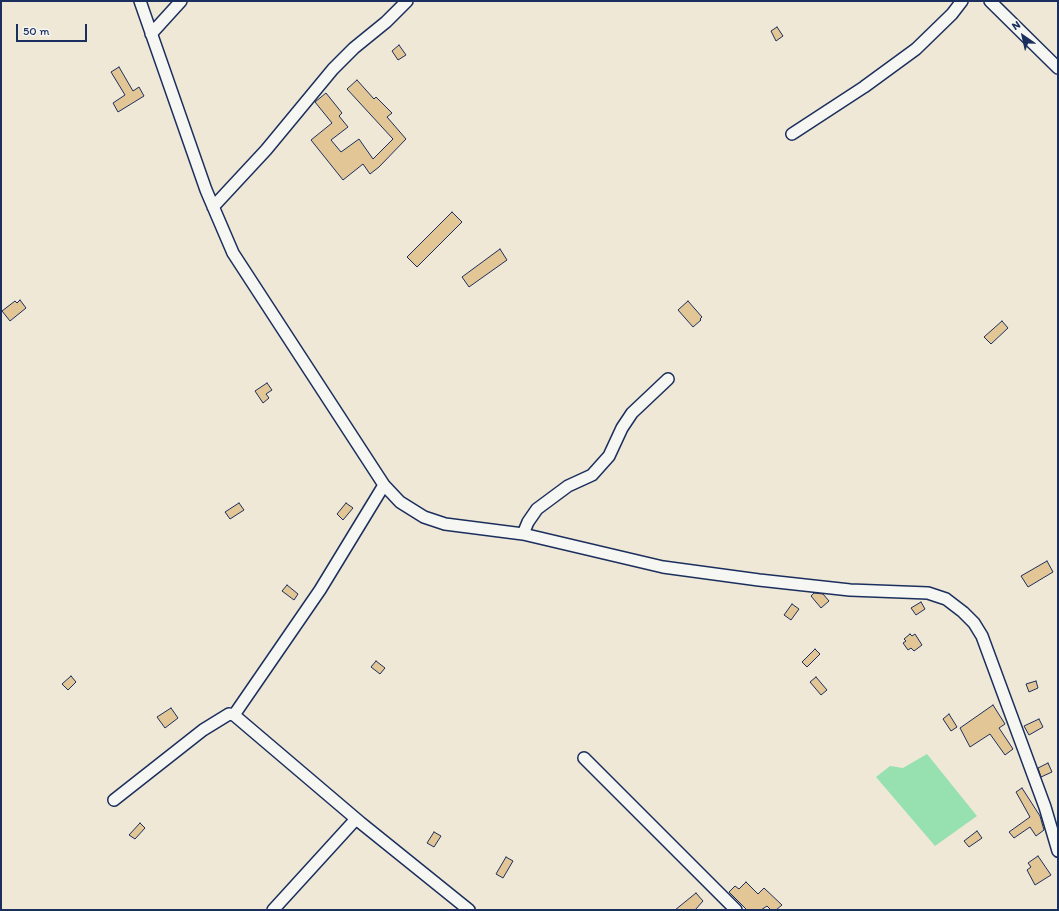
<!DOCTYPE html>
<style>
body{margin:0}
#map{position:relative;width:1059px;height:911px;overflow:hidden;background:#f0e8d6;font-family:Itim,sans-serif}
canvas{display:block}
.frame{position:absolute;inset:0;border:2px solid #1b2f5e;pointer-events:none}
.north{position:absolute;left:1003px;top:16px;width:40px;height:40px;-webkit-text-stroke:3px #f6f6f2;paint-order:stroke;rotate:326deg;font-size:11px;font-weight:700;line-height:16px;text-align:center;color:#1b2f5e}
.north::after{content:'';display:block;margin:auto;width:14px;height:18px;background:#1b2f5e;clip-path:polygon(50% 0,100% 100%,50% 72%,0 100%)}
.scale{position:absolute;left:16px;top:24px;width:71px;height:18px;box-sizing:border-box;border:2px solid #1b2f5e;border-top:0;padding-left:5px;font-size:12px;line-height:14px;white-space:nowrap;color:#1b2f5e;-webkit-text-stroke:3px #f6f6f2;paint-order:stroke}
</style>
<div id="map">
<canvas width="1059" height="911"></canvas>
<div class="frame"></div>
<div class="north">N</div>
<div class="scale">50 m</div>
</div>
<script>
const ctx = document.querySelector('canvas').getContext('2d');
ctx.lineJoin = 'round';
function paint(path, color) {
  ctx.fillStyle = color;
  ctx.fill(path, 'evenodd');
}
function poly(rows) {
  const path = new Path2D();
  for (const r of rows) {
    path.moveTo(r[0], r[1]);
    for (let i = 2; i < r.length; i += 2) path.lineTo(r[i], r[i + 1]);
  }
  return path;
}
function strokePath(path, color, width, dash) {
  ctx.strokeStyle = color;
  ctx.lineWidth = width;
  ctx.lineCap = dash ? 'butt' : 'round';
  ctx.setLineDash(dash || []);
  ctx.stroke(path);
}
paint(poly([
 [927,754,977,816,935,846,876,777,890,766,903,768]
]), '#97e1b0');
const building = poly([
 [777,27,783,36,776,41,771,31,777,27],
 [399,45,406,55,398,60,392,51,399,45],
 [119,67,133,91,139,87,144,96,118,112,113,103,125,95,111,72,119,67],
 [357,80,374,99,376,97,392,113,387,117,406,139,379,167,370,174,363,164,343,180,311,140,332,123,315,102,326,93,342,113,339,116,348,127,331,140,341,152,359,139,373,159,393,139,347,89,357,80],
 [452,212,462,222,417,267,407,257,452,212],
 [500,249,507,260,469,287,462,277,500,249],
 [20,300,26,308,10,321,2,311,15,301,17,303,20,300],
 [688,301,702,317,700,319,701,320,693,327,678,310,688,301],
 [1002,321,1008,328,991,344,984,337,1002,321],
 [267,383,272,390,266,394,269,398,263,403,255,391,267,383],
 [239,503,244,510,230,519,225,512,239,503],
 [346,503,353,508,343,520,337,514,346,503],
 [1047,561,1053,572,1028,587,1021,576,1047,561],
 [287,585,298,594,294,600,282,591,287,585],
 [814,593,823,594,829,601,821,608,811,596,814,593],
 [921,602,925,609,916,615,911,608,921,602],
 [792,604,799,609,791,620,784,615,792,604],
 [910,634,912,636,915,634,922,645,914,651,911,648,908,650,903,643,906,641,904,639,910,634],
 [815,649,820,654,807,667,802,662,815,649],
 [376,661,385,668,380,674,371,667,376,661],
 [71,676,76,682,68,690,62,684,71,676],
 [816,677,827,690,821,695,810,682,816,677],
 [1036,681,1038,688,1029,692,1026,684,1036,681],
 [993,705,1005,724,999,728,1013,749,1005,755,990,734,970,747,960,728,993,705],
 [171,708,178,718,165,728,157,717,171,708],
 [949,714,957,727,951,731,943,719,949,714],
 [1039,719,1043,727,1029,735,1024,726,1039,719],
 [1048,763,1052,772,1041,777,1038,768,1048,763],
 [1022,788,1040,816,1044,830,1036,836,1030,827,1014,838,1009,832,1030,817,1016,792,1022,788],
 [140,823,145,828,135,839,129,835,140,823],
 [977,831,982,838,969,847,964,841,977,831],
 [434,832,441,836,434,847,427,843,434,832],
 [1038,856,1051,875,1035,885,1027,870,1031,867,1028,863,1038,856],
 [506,857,513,861,503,878,496,874,506,857],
 [746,882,758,894,764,888,782,905,776,910,771,910,767,906,761,910,747,910,729,892,735,886,739,889,746,882],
 [696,893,703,901,695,910,675,910,696,893]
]);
paint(building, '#e2c696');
strokePath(building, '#1b2f5e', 1);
const minor = poly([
 [140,1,206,190,233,253,384,485,400,502,424,517,445,524,523,534,663,567,759,580,850,590,928,593,946,599,963,612,974,623,982,636,1045,807,1058,851],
 [990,1,1058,68],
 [151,34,181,1],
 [792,134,864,87,916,49,952,14,962,1],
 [213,207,266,150,333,69,354,48,386,22,407,1],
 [523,534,528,522,537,509,568,486,592,475,609,456,622,428,632,413,668,379],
 [234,715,361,823,469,910],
 [584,758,736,910],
 [114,800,203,730,229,714,234,715,320,590,384,485],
 [273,910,356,819]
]);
strokePath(minor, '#1b2f5e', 14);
strokePath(minor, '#f6f6f2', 11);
</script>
